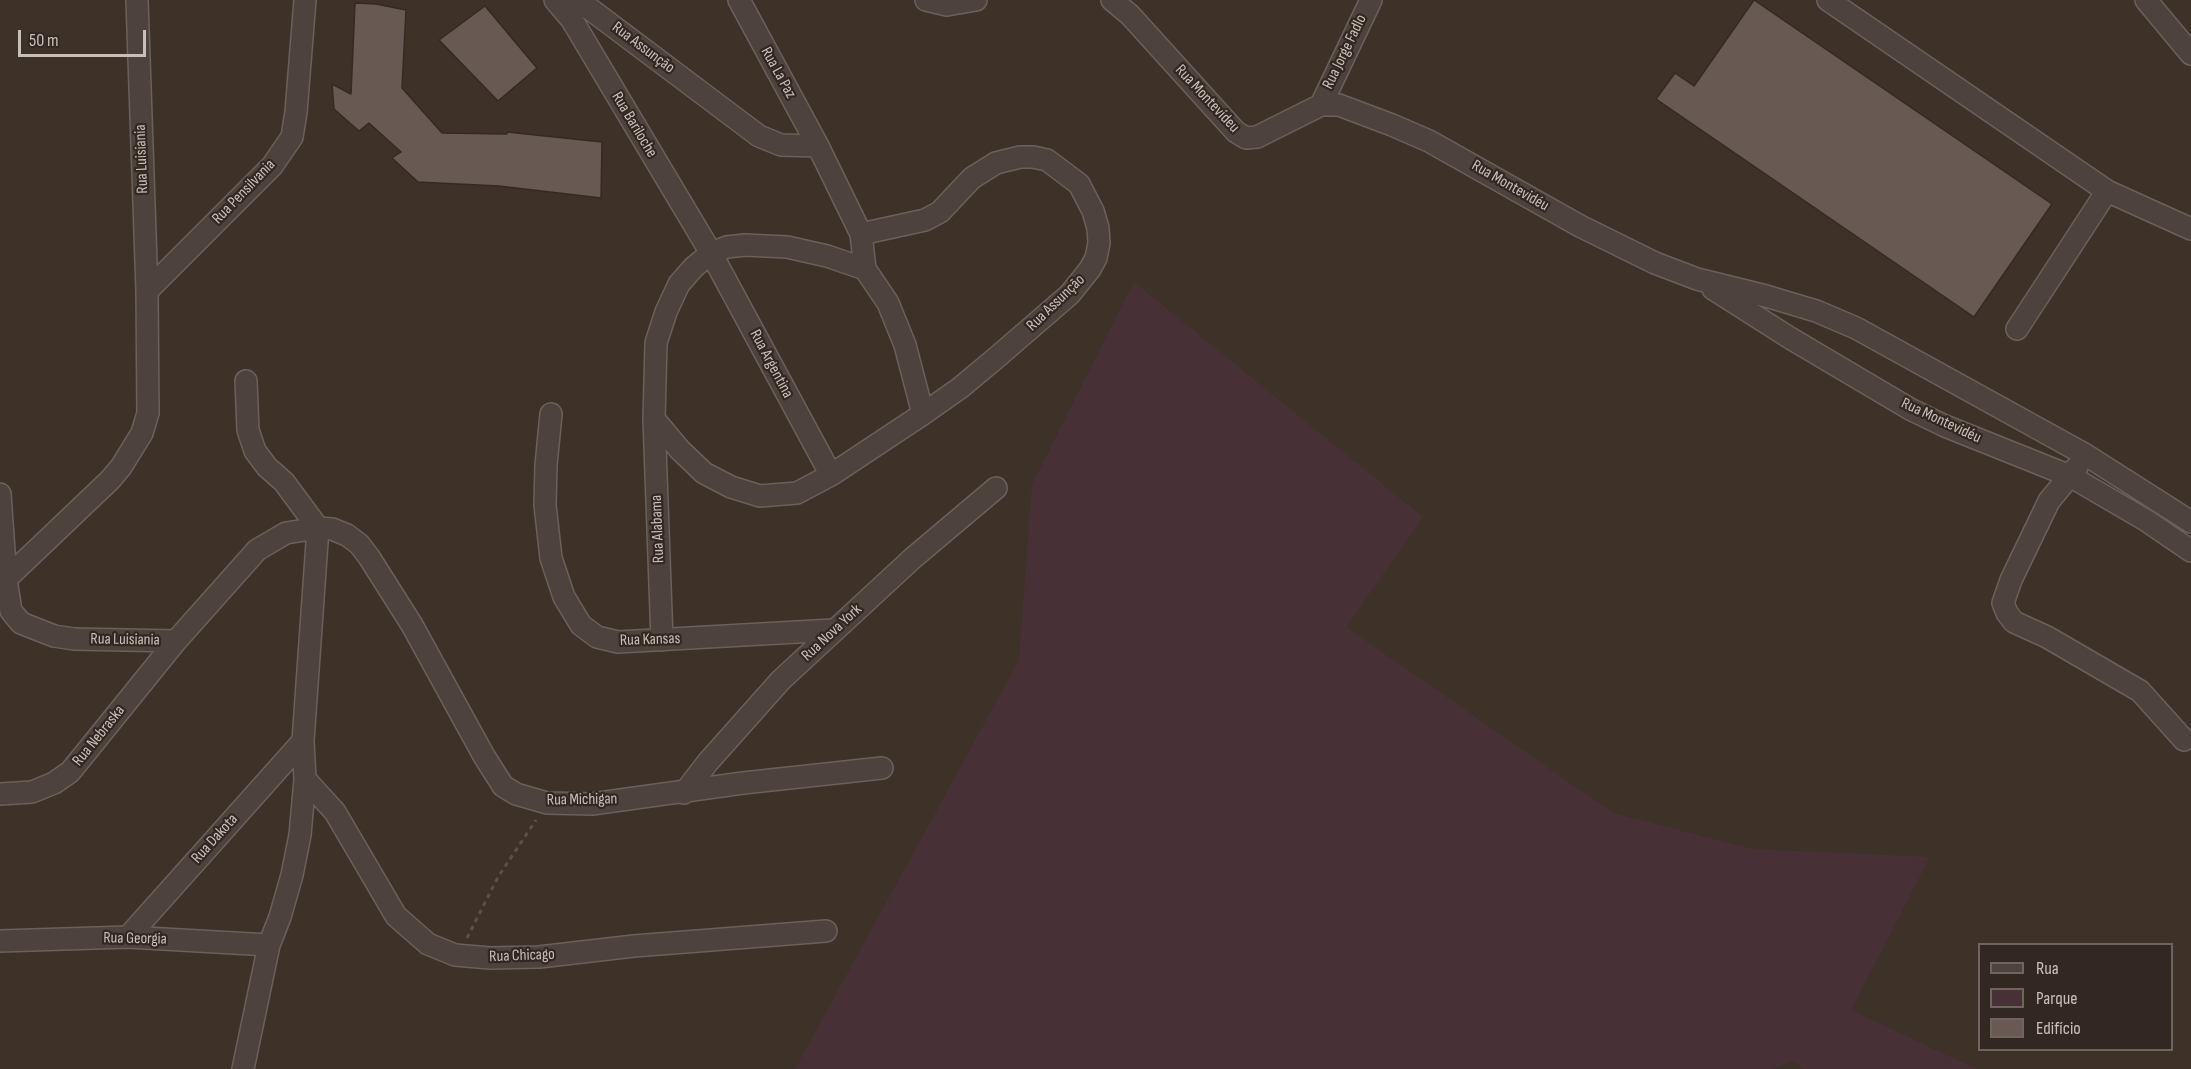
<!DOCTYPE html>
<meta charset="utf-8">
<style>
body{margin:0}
#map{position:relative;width:2191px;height:1069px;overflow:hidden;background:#3e3128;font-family:"Sofia Sans Condensed",sans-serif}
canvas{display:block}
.legend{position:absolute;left:1978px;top:943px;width:195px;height:108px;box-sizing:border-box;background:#332821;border:2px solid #6f655d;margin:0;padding:8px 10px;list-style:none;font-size:18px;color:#c8c0b8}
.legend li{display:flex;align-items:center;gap:12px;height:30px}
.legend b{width:30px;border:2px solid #6f655d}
.scale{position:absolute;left:18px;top:30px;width:128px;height:27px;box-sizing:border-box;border:3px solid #c8c0b8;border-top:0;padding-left:8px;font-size:18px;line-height:21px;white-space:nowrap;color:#c8c0b8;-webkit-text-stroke:4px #332821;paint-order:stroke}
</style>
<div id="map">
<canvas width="2191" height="1069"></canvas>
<ul class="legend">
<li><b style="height:8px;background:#4e433c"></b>Rua</li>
<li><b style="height:16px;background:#483136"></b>Parque</li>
<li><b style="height:16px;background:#685a52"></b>Edifício</li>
</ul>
<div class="scale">50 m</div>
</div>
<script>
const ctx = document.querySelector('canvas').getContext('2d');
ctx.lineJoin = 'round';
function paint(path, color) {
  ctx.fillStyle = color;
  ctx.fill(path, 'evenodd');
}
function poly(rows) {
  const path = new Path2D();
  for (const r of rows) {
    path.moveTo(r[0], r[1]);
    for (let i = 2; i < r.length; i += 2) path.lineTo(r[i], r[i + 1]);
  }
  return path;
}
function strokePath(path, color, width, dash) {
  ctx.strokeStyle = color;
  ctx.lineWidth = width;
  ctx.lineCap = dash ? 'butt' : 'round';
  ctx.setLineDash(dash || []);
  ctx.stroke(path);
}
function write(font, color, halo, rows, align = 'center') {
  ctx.font = font + ' "Sofia Sans Condensed",sans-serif';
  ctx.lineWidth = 4.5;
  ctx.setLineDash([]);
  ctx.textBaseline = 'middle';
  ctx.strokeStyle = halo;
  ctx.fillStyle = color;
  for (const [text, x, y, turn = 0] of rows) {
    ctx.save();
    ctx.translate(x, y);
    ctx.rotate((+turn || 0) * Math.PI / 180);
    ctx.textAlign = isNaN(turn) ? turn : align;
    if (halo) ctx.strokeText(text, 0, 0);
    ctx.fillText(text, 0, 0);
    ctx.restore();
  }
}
paint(poly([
 [1134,282,1423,517,1346,627,1613,813,1752,849,1930,857,1851,1010,1976,1069,1803,1069,1794,1061,1774,1069,795,1069,1019,660,1032,484]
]), '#483136');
const building = poly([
 [1754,0,2052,204,1974,317,1656,99,1675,73,1694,86,1754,0],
 [355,3,376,4,406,10,402,88,442,133,507,134,507,132,602,142,601,198,499,186,418,182,392,158,401,152,369,123,359,131,334,109,332,84,351,94,355,3],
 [485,6,537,68,498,101,439,40,485,6]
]);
paint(building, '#685a52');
strokePath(building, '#352a23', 1.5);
const minor = poly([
 [555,0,572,20,711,253,831,475],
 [570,0,590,9,759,136,781,145,818,146,861,234,865,269],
 [739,0,818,146],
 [926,0,947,5,976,0],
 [1112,0,1130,15,1236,132,1246,138,1257,137,1321,105,1339,105,1392,125,1429,141,1580,226,1655,263,1697,279,1766,296,1816,311,1856,328,2086,455,2191,522],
 [1828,0,2107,191,2191,229],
 [2146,0,2191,54],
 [1321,105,1371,0],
 [861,234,925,220,940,212,972,178,996,163,1020,157,1033,157,1047,160,1079,184,1093,211,1098,228,1099,243,1096,258,1090,269,1070,294,996,358,960,388,923,414,831,475,797,493,760,496,731,487,704,473,680,450,654,419,656,343,666,312,679,284,694,267,711,253,727,247,745,245,787,247,827,256,865,269,888,303,905,345,923,414],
 [1713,289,1790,338,1910,409,1945,426,2070,476,2147,521,2191,551],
 [147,291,272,166,292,137,296,112,305,0],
 [2017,329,2107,191],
 [246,381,248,430,255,451,267,467,284,482,318,528],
 [551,414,546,465,545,505,551,558,564,597,581,625,597,637,618,642,833,630],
 [654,419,662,640],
 [2077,467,2049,501,2011,580,2003,603,2007,613,2014,622,2047,637,2140,691,2184,740],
 [0,494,6,579,11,611,21,623,54,636,74,639,176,641],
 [6,579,110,480,121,467,142,433,148,413,147,291,137,0],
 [305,779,335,812,396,916,428,944,455,955,490,958,539,957,634,946,826,931],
 [684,793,708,762,781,680,913,558,996,488],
 [0,794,32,792,54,783,70,772,176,641,257,550,286,533,318,528,332,529,347,535,359,544,369,557,412,625,484,756,503,786,516,794,547,803,592,804,743,783,882,768],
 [128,937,303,741],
 [0,941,128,937,269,945],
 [243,1069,269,945,280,917,292,875,300,835,305,779,303,741,318,528]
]);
strokePath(minor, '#6b615a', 24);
strokePath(poly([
 [467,938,498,877,536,820]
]), '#604d4e', 3, [4.5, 4.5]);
strokePath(minor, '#4e433c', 21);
write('16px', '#c8c0b8', '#332821', [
 ["Rua Assunção",643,48,37],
 ["Rua Jorge Fadlo",1345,52,-64],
 ["Rua La Paz",778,73,61],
 ["Rua Montevídeu",1207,99,47],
 ["Rua Bariloche",634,125,59],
 ["Rua Luisiania",142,159,-92],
 ["Rua Montevidéu",1510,186,30],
 ["Rua Pensilvania",244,192,-46],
 ["Rua Assunção",1056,303,-44],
 ["Rua Argentina",771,364,62],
 ["Rua Montevidéu",1941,421,25],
 ["Rua Alabama",658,529,-92],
 ["Rua Nova York",832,633,-43],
 ["Rua Luisiania",125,640,1],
 ["Rua Kansas",650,640,-2],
 ["Rua Nebraska",99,736,-51],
 ["Rua Michigan",582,800,-1],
 ["Rua Dakota",215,839,-48],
 ["Rua Georgia",135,939,1],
 ["Rua Chicago",522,956,-2]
]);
</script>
